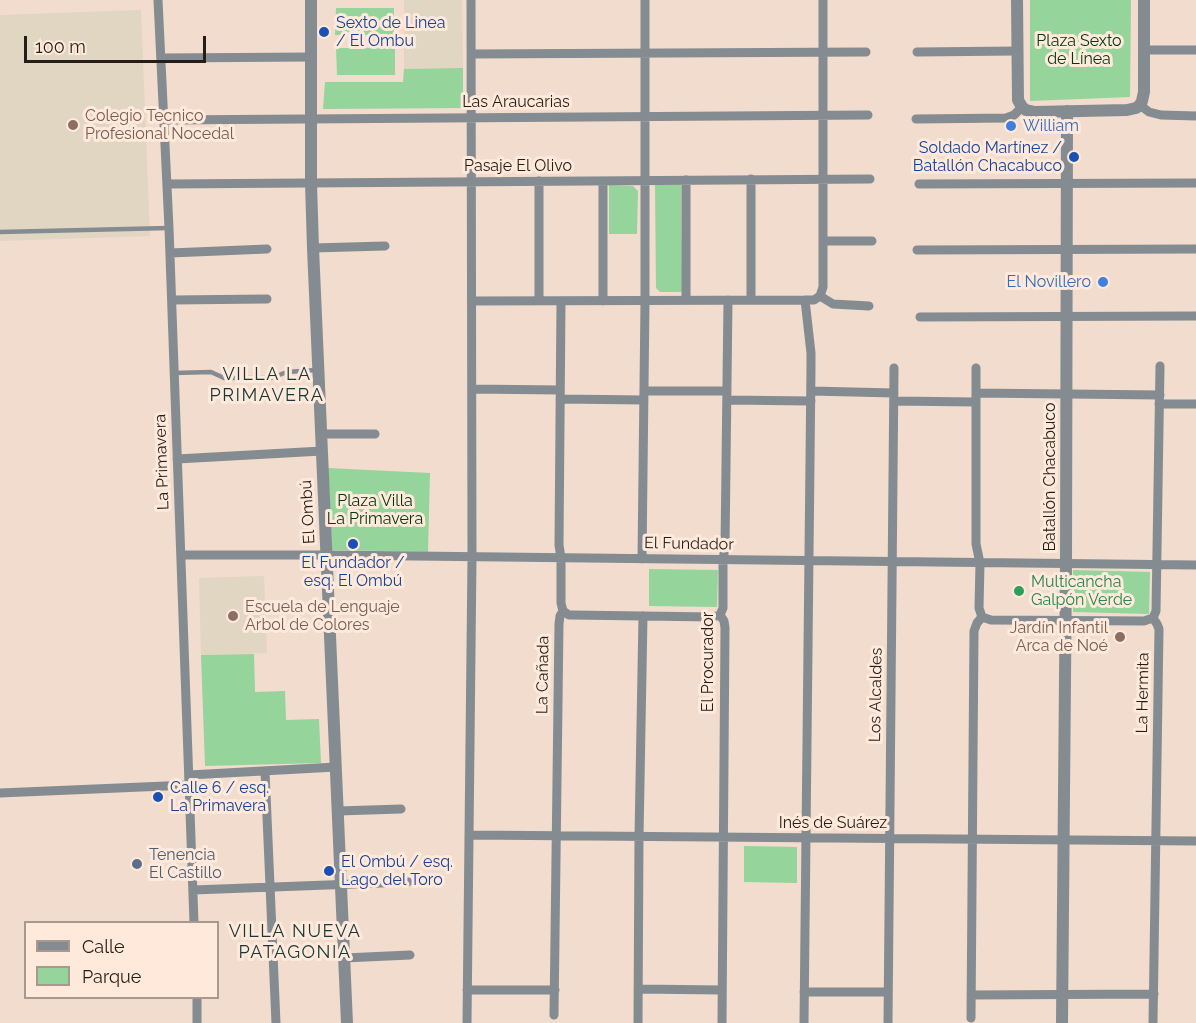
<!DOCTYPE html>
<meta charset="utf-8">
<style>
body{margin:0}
#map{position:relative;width:1196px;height:1023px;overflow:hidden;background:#f1dcce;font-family:Raleway,sans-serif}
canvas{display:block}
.legend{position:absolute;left:24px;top:921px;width:195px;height:78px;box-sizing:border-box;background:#ffe9db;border:2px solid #a8988d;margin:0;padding:8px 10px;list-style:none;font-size:18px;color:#251e18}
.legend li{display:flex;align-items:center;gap:12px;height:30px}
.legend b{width:30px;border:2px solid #a8988d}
.scale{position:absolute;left:24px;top:36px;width:182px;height:27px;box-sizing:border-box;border:3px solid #251e18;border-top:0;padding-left:8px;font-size:18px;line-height:21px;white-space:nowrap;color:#251e18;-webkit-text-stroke:4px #ffe9db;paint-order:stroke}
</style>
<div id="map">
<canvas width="1196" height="1023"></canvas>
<ul class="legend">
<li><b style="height:8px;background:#848c92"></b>Calle</li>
<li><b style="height:16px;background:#95d49b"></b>Parque</li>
</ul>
<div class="scale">100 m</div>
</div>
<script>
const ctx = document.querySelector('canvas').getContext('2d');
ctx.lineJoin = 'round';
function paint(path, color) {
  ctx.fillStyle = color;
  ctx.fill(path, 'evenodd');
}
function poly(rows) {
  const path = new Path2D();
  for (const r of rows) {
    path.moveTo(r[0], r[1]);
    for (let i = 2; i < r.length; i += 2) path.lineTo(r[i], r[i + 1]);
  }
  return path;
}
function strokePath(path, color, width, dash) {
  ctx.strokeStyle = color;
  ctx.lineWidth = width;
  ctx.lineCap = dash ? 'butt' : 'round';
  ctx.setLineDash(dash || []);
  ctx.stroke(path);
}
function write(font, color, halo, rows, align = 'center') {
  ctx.font = font + ' Raleway,sans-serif';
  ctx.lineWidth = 6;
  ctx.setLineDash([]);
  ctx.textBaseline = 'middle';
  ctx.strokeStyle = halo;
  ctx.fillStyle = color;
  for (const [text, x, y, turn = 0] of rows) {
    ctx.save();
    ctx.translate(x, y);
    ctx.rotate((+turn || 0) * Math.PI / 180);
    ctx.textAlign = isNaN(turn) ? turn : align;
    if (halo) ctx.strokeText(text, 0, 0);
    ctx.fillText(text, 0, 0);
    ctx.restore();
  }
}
paint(poly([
 [404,0,462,0,463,68,404,69],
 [141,10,150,236,0,241,0,15],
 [264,576,267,653,201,655,199,578]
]), '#e0d6c1');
paint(poly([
 [1030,0,1131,0,1130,97,1030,101],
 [336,8,394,8,394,35,335,35],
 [336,48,395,48,395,75,337,75],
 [463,68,463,108,323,109,325,82,403,82,404,69],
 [609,185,633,186,638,191,637,234,609,234],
 [655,185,681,185,682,292,660,292,656,288],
 [328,468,430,473,428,552,332,550],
 [649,569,718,570,717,607,649,606],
 [1073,570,1150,572,1149,614,1073,612],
 [254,654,255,692,285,691,286,720,319,719,321,763,205,766,201,655],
 [744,846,797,847,797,883,744,882]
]), '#95d49b');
strokePath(poly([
 [0,232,169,228],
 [174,373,211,372,224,378,271,378,287,372,316,370]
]), '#848c92', 4.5);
strokePath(poly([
 [158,0,169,228,194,922],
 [1144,50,1196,50],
 [917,52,1017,51],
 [471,54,866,52],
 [161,58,311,57],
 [1140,105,1149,112,1161,115,1196,116],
 [916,119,1006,118,1014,115,1022,107],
 [164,120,868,115],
 [751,179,751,300],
 [539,181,539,301],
 [167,184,870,179],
 [919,184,1196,183],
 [823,241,872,241],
 [313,248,385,246],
 [917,250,1196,249],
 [170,253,267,249],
 [820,296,823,287,823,0],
 [820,296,833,304,869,306],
 [172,300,267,299],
 [686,300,686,180],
 [472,301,805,300,814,300,820,296],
 [603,301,603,181],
 [920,317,1196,316],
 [976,368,976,544,980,563,979,608,982,617],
 [472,389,560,390],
 [644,391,727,391],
 [811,391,894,393],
 [976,393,1160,395],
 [560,399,644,400],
 [727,400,811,401],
 [894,401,976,402],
 [1159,404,1196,404],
 [321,434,375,434],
 [177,459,322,451],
 [181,555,327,555,1196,565],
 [642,559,645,301,645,0],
 [563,611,569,615,572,615,713,617,720,615],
 [982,617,991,620,1144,621,1153,618],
 [1153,618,1156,611,1160,366],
 [265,771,276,1023],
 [189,775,336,767],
 [0,793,189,785],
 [338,811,401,809],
 [469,835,1196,841],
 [193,890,408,882],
 [344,958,410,955],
 [638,989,722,990],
 [467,990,555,990],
 [804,992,888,992],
 [971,995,1154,994],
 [197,998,197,1023],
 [554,1015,559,624,560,616,563,611,561,603,561,558,559,545,561,301],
 [971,1018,974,631,977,623,982,617],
 [467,1023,472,557,471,0],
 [638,1023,639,837,643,616],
 [722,1023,725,628,724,621,720,615,723,608,723,560,725,547,728,300],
 [804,1023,811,367,811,353,805,300],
 [888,1023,894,368],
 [1153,1023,1159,629,1157,624,1153,618]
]), '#848c92', 9);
strokePath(poly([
 [311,0,311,183,313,248,347,1023],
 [1017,0,1018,100,1022,107,1026,110,1035,112,1127,110,1136,108,1140,105,1142,101,1144,92,1144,0],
 [1062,1023,1066,564,1067,111]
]), '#848c92', 12);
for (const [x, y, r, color] of [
 [324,32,6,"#1a4fb4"],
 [73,125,6,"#8d6e63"],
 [1011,126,6,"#3f7fe0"],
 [1074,157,6,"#1a4fb4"],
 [1103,282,6,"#3f7fe0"],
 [353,544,6,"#1a4fb4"],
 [1019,591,6,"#2e9e5b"],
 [233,616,6,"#8d6e63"],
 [1120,637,6,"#8d6e63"],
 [158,797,6,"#1a4fb4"],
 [137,864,6,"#5c6f8a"],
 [329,871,6,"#1a4fb4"]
]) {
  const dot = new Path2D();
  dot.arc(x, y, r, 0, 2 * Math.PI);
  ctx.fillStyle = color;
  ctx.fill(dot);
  strokePath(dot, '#ffe9db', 2);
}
write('16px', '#164399', '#ffe9db', [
 ["Sexto de Linea",336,23],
 ["/ El Ombu",336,41],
 ["Soldado Martínez /",1062,148,"right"],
 ["Batallón Chacabuco",1062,166,"right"],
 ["El Fundador /",353,563,"center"],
 ["esq. El Ombú",353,581,"center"],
 ["Calle 6 / esq.",170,788],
 ["La Primavera",170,806],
 ["El Ombú / esq.",341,862],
 ["Lago del Toro",341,880]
], 'left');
write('16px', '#02370f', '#ffe9db', [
 ["Plaza Sexto",1079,41],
 ["de Línea",1079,59],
 ["Plaza Villa",375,501],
 ["La Primavera",375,519]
]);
write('16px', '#251e18', '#ffe9db', [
 ["Las Araucarias",516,102],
 ["Pasaje El Olivo",518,166],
 ["La Primavera",162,462,-92],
 ["Batallón Chacabuco",1050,477,-90],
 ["El Ombú",308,512,-93],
 ["El Fundador",689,544,1],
 ["El Procurador",708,662,-90],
 ["La Cañada",543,675,-89],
 ["La Hermita",1143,693,-89],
 ["Los Alcaldes",876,695,-89],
 ["Inés de Suárez",833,823]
]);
write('16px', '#785e54', '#ffe9db', [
 ["Colegio Tecnico",85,116],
 ["Profesional Nocedal",85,134],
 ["Escuela de Lenguaje",245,607],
 ["Arbol de Colores",245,625],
 ["Jardín Infantil",1108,628,"right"],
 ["Arca de Noé",1108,646,"right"]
], 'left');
write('16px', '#366cbe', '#ffe9db', [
 ["William",1023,126],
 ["El Novillero",1091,282,"right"]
], 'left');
write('16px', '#27864d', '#ffe9db', [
 ["Multicancha",1031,582],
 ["Galpón Verde",1031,600]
], 'left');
write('16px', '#4e5e75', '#ffe9db', [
 ["Tenencia",149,855],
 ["El Castillo",149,873]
], 'left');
ctx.letterSpacing = '1.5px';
write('18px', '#163938', '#ffe9db', [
 ["VILLA LA",267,375],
 ["PRIMAVERA",267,396],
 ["VILLA NUEVA",295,932],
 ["PATAGONIA",295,953]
]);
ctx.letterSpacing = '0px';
</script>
